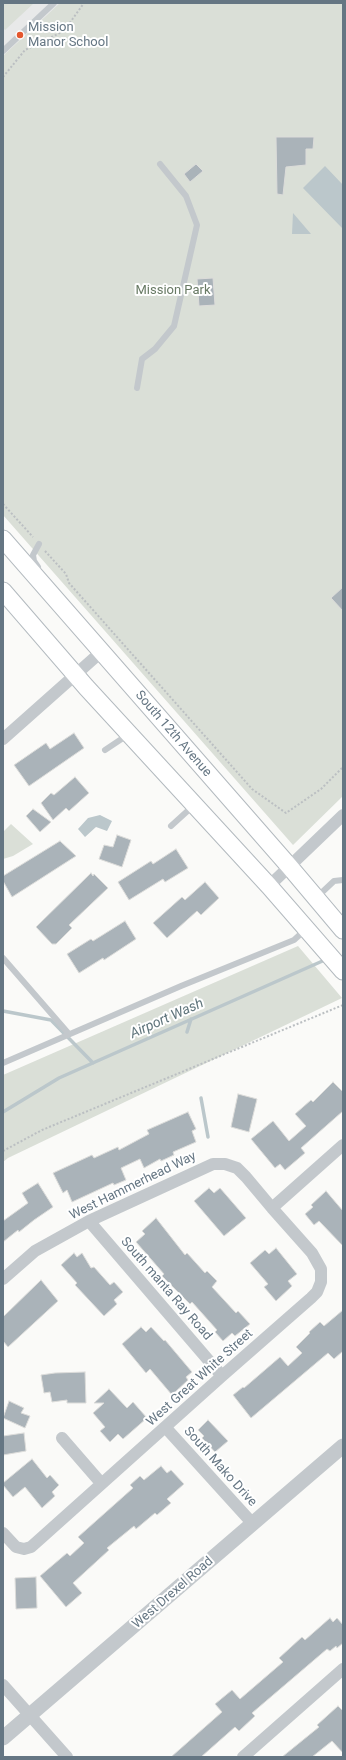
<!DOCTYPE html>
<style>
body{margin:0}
#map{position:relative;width:346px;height:1760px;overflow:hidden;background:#fafaf8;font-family:Roboto,sans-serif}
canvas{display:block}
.frame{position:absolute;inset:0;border:4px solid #657683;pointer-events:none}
</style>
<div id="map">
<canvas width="346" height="1760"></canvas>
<div class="frame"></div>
</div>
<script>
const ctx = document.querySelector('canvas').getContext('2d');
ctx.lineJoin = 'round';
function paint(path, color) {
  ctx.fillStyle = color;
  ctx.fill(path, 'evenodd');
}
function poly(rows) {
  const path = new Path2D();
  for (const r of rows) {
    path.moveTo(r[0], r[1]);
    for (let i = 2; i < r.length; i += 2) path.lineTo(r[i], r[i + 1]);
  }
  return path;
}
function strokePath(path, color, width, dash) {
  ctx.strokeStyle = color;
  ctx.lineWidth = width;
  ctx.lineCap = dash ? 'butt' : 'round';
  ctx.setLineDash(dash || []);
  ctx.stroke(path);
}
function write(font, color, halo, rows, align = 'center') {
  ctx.font = font + ' Roboto,sans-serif';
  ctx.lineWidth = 4;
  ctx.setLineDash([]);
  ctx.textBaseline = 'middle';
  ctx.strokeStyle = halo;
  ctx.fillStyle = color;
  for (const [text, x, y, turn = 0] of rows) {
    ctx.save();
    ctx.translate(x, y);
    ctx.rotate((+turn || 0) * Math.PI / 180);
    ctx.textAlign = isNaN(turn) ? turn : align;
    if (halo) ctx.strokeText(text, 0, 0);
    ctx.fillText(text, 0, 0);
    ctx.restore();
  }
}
paint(poly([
 [3,3,70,3,3,66]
]), '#e8e9e9');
paint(poly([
 [3,3,34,3,5,30,3,28],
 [60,3,343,3,343,796,293,845,3,515,3,56],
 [11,824,33,844,13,856,3,859,3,832],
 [298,946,342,998,8,1158,3,1162,3,1075]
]), '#dadfd7');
paint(poly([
 [325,166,343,185,343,229,303,188],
 [293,213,311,234,292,234],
 [100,815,112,821,107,831,96,827,85,837,78,829,88,818]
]), '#bbc7cb');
strokePath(poly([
 [3,1011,51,1020,93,1063],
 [187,1032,191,1019],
 [201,1098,208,1137],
 [3,1112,59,1078,327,959]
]), '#bbc7cb', 3.5);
const building = poly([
 [276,137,314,137,313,149,306,149,306,165,286,167,283,195,277,194,276,137],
 [196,164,203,171,190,182,184,174,196,164],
 [213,278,215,305,199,306,197,279,213,278],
 [343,587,343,611,331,598,343,587],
 [74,733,84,748,29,786,14,765,46,743,50,749,74,733],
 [75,777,89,793,69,811,66,808,53,820,41,803,51,793,54,795,75,777],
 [33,809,51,822,40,832,26,816,33,809],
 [117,835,131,840,122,867,99,859,104,845,113,847,117,835],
 [60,841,76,856,12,897,3,881,3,876,60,841],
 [176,849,188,868,165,882,163,879,129,900,118,882,151,861,153,864,176,849],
 [91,873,93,876,94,874,108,888,69,925,72,928,56,944,52,944,36,927,91,873],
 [205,882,219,898,201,915,197,911,167,938,153,923,182,897,185,900,205,882],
 [125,921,136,939,104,960,103,958,79,973,67,954,91,939,93,941,125,921],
 [333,1082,343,1092,343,1111,301,1148,305,1153,285,1170,280,1164,275,1168,251,1139,273,1121,289,1141,306,1126,295,1114,311,1100,313,1102,333,1082],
 [238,1094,257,1099,249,1132,231,1127,238,1094],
 [188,1112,196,1129,192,1131,196,1142,173,1152,174,1155,161,1161,160,1159,144,1168,140,1159,121,1168,126,1180,114,1185,113,1183,72,1202,67,1190,63,1193,53,1173,92,1155,94,1158,118,1147,119,1150,149,1134,147,1130,188,1112],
 [38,1183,53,1207,34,1220,19,1232,18,1230,3,1242,3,1221,28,1203,22,1193,38,1183],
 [209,1188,214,1193,220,1188,246,1218,224,1236,194,1201,209,1188],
 [326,1191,343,1211,343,1246,319,1221,314,1225,305,1214,313,1207,311,1205,326,1191],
 [156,1218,185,1255,187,1253,205,1273,207,1271,217,1281,212,1287,236,1313,238,1311,250,1324,235,1336,232,1333,223,1341,215,1332,217,1330,192,1302,190,1304,162,1276,164,1274,136,1242,145,1234,142,1231,156,1218],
 [276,1248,297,1274,288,1281,292,1286,276,1301,264,1287,268,1284,250,1263,265,1250,269,1254,276,1248],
 [74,1253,77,1257,82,1253,91,1268,94,1267,110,1285,114,1282,123,1292,114,1300,117,1304,104,1316,75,1285,77,1283,61,1265,74,1253],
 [41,1280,58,1301,8,1347,3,1341,3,1317,41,1280],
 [343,1310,343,1351,334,1359,328,1353,251,1418,233,1395,243,1387,244,1388,280,1357,288,1366,302,1353,296,1347,310,1333,309,1332,320,1322,324,1326,343,1310],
 [141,1327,146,1332,151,1327,164,1341,165,1340,192,1372,186,1377,188,1380,172,1395,150,1369,146,1373,122,1344,141,1327],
 [85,1372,86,1403,67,1403,67,1400,52,1402,50,1392,44,1393,41,1375,55,1373,85,1372],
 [109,1389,127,1408,133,1402,147,1418,123,1439,118,1434,110,1442,100,1431,105,1427,93,1413,104,1403,94,1403,109,1389],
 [9,1401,24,1408,21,1413,30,1416,25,1428,3,1418,9,1401],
 [208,1420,228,1441,215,1452,202,1438,204,1436,198,1430,208,1420],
 [24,1433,26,1451,3,1455,3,1436,24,1433],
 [32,1459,47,1478,50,1475,59,1485,52,1492,55,1496,42,1508,25,1487,13,1497,3,1485,3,1483,32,1459],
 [161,1466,167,1473,171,1470,184,1484,167,1499,171,1503,157,1515,155,1513,136,1529,134,1526,107,1548,109,1550,73,1583,82,1593,66,1607,40,1576,67,1553,70,1556,84,1543,78,1537,133,1488,130,1485,140,1476,144,1480,161,1466],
 [36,1577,37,1608,16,1609,15,1578,36,1577],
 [330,1618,333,1622,337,1618,343,1625,343,1643,337,1648,336,1646,330,1651,327,1649,252,1713,255,1716,239,1731,235,1727,201,1757,171,1757,222,1712,215,1704,232,1690,240,1699,283,1662,279,1658,302,1637,305,1640,330,1618],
 [338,1706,343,1711,343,1753,332,1741,312,1757,282,1757,319,1727,317,1725,338,1706]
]);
paint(building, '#aab3b9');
strokePath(building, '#dcdcda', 1);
const secondary = poly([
 [3,539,289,866,343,930],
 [3,591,86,687,269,886,343,971]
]);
strokePath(secondary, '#b3babf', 19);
strokePath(poly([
 [3,77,25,50,64,31,84,3],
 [3,504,33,537],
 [45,551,66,574,69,583,252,789,286,813,321,789,343,767],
 [3,1151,42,1130,343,1005]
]), '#bbbfc2', 2, [2, 2]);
strokePath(poly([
 [3,51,54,3],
 [137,388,142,359,155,349,174,326,197,225,186,196,160,164],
 [38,567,34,561,33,555,39,544],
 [105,750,129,734],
 [171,826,193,806],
 [317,897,334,881,343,880],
 [3,958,69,1034],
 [3,1063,181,986,294,940,305,930]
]), '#c3c8cc', 6);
strokePath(poly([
 [3,739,101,652],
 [269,886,343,815],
 [272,1208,343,1145],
 [89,1221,222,1376],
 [3,1279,35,1251,89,1221,213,1164,225,1164,237,1168,246,1177,272,1208,312,1253,321,1269,321,1282,317,1292,311,1298,222,1376,40,1539,31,1547,24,1549,16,1547,3,1533],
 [166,1428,253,1524],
 [62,1438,101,1483],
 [3,1685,67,1757],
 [243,1757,343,1669]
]), '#c3c8cc', 12);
strokePath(poly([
 [3,1738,343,1446]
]), '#c3c8cc', 15);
strokePath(secondary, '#fff', 17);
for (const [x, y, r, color] of [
 [20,35,4,"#e4572e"]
]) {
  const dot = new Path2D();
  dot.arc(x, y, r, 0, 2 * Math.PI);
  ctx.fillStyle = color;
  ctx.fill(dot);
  strokePath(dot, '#fff', 1.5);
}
write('13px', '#657683', '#fff', [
 ["Mission",28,28],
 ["Manor School",28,43]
], 'left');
write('13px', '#687a64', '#fff', [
 ["Mission Park",173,291]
]);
write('13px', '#657683', '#fff', [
 ["South 12th Avenue",173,734,49],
 ["West Hammerhead Way",133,1186,-26],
 ["South manta Ray Road",166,1289,49],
 ["West Great White Street",200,1378,-42],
 ["South Mako Drive",220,1467,48],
 ["West Drexel Road",173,1593,-41]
]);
write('italic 14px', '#60757c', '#fff', [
 ["Airport Wash",167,1019,-24]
]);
</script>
